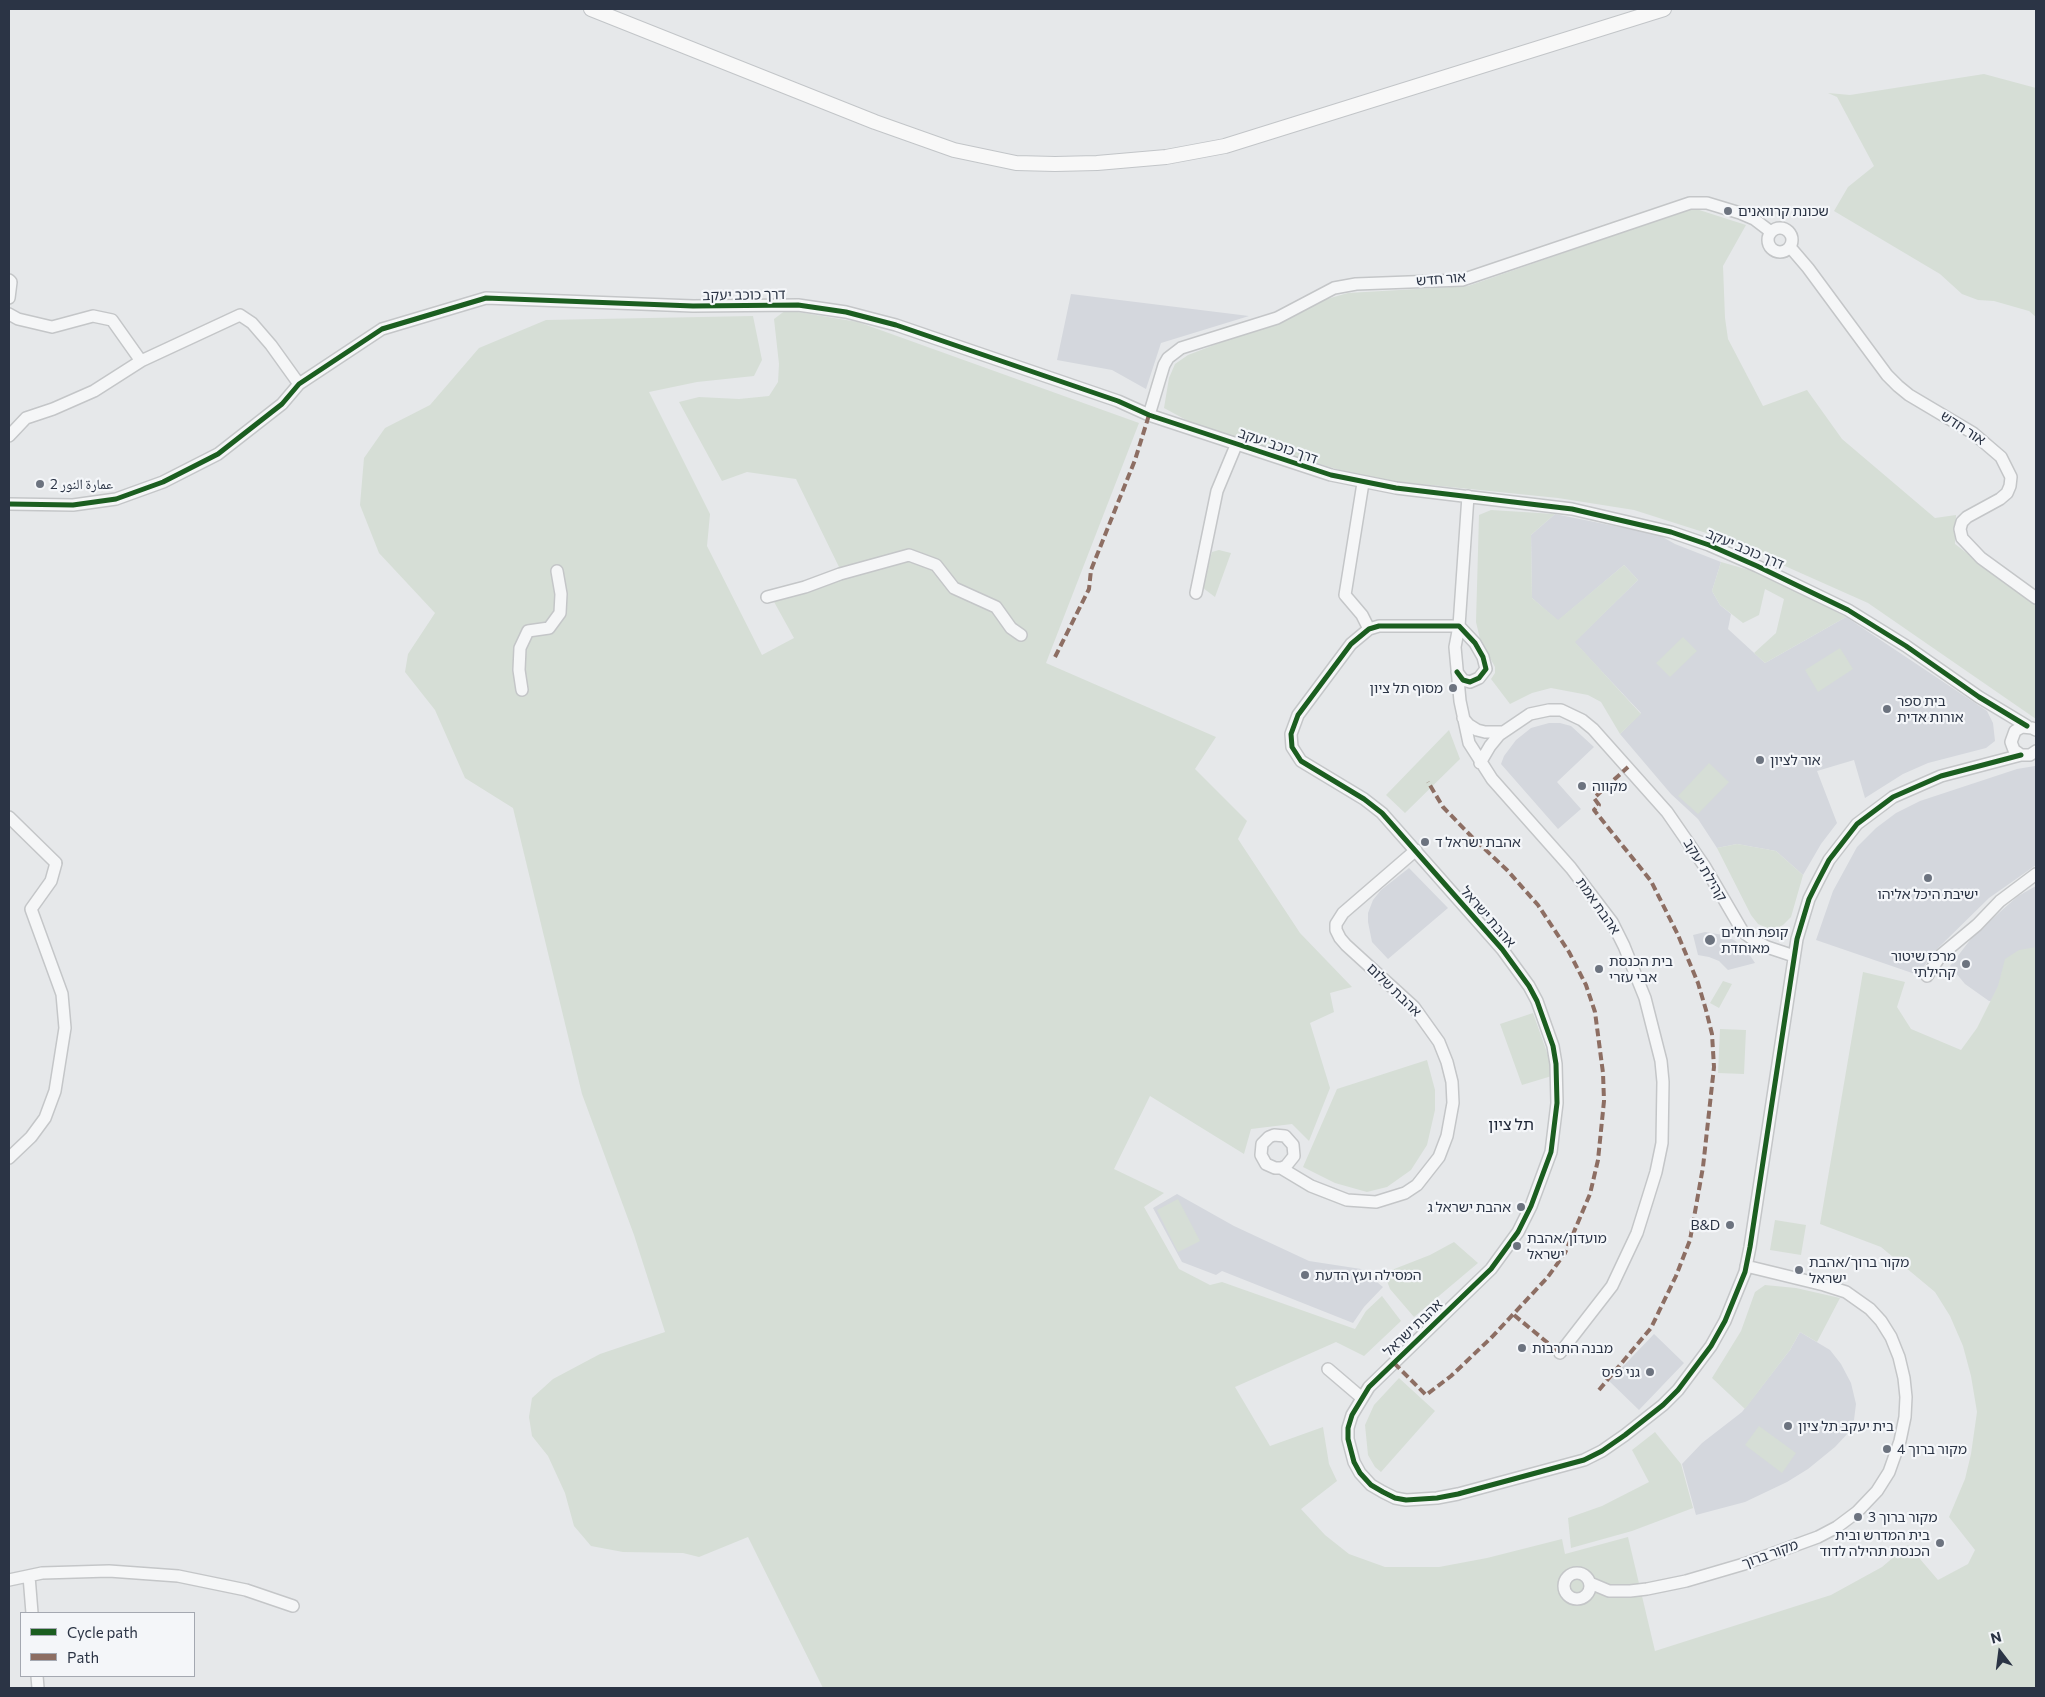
<!DOCTYPE html>
<meta charset="utf-8">
<style>
body{margin:0}
#map{position:relative;width:2045px;height:1697px;overflow:hidden;background:#e6e8ea;font-family:Commissioner,sans-serif}
canvas{display:block}
.frame{position:absolute;inset:0;border:10px solid #2b3445;pointer-events:none}
.legend{position:absolute;left:20px;top:1612px;width:175px;height:65px;box-sizing:border-box;background:#f4f6f9;border:1px solid #a4a8b1;margin:0;padding:6px 9px;list-style:none;font-size:15px;color:#2b3445}
.legend li{display:flex;align-items:center;gap:10px;height:25px}
.legend b{width:25px;border:1px solid #a4a8b1}
.north{position:absolute;left:1975px;top:1627px;width:50px;height:50px;-webkit-text-stroke:4px #f4f6f9;paint-order:stroke;rotate:345deg;font-size:14px;font-weight:700;line-height:20px;text-align:center;color:#2b3445}
.north::after{content:'';display:block;margin:auto;width:18px;height:22px;background:#2b3445;clip-path:polygon(50% 0,100% 100%,50% 72%,0 100%)}
</style>
<div id="map">
<canvas width="2045" height="1697"></canvas>
<div class="frame"></div>
<ul class="legend">
<li><b style="height:6px;background:#1b5e20"></b>Cycle path</li>
<li><b style="height:6px;background:#8d6e63"></b>Path</li>
</ul>
<div class="north">N</div>
</div>
<script>
const ctx = document.querySelector('canvas').getContext('2d');
ctx.lineJoin = 'round';
function paint(path, color) {
  ctx.fillStyle = color;
  ctx.fill(path, 'evenodd');
}
function poly(rows) {
  const path = new Path2D();
  for (const r of rows) {
    if (r.length === 3) {
      path.moveTo(r[0] + r[2], r[1]);
      path.arc(r[0], r[1], r[2], 0, 2 * Math.PI);
      continue;
    }
    path.moveTo(r[0], r[1]);
    for (let i = 2; i < r.length; i += 2) path.lineTo(r[i], r[i + 1]);
  }
  return path;
}
function strokePath(path, color, width, dash) {
  ctx.strokeStyle = color;
  ctx.lineWidth = width;
  ctx.lineCap = dash ? 'butt' : 'round';
  ctx.setLineDash(dash || []);
  ctx.stroke(path);
}
function write(font, color, halo, rows, align = 'center') {
  ctx.font = font + ' Commissioner,"Noto Naskh Arabic","Noto Sans Hebrew",sans-serif';
  ctx.lineWidth = 4.5;
  ctx.setLineDash([]);
  ctx.textBaseline = 'middle';
  ctx.strokeStyle = halo;
  ctx.fillStyle = color;
  for (const [text, x, y, turn = 0] of rows) {
    ctx.save();
    ctx.translate(x, y);
    ctx.rotate((+turn || 0) * Math.PI / 180);
    ctx.textAlign = isNaN(turn) ? turn : align;
    if (halo) ctx.strokeText(text, 0, 0);
    ctx.fillText(text, 0, 0);
    ctx.restore();
  }
}
paint(poly([
 [1071,294,1249,316,1161,343,1146,389,1112,370,1057,360],
 [1555,514,1659,535,1675,544,1721,562,1712,591,1720,605,1731,614,1728,629,1765,663,1846,617,1987,711,1993,723,1995,741,1986,748,1928,763,1903,774,1865,798,1854,760,1817,771,1837,823,1821,844,1803,875,1776,851,1737,844,1717,848,1698,819,1671,794,1620,734,1641,713,1574,642,1638,580,1624,565,1558,621,1532,598,1531,535],
 [1549,723,1560,723,1571,726,1594,747,1557,782,1581,809,1558,829,1501,764,1504,756,1516,740,1531,728],
 [2035,766,2036,768,2036,865,1989,898,1934,952,1918,975,1816,940,1833,891,1857,847,1876,828,1896,813,1920,801,2017,769],
 [1409,868,1448,908,1388,959,1372,942,1368,922,1368,913,1373,900,1381,890],
 [2036,886,2036,1002,1989,1001,1965,984,1950,966,1974,935,2018,896],
 [1705,932,1723,935,1734,940,1747,951,1755,963,1728,970,1719,961,1709,957,1698,955,1693,935],
 [1177,1194,1234,1226,1309,1261,1361,1269,1383,1287,1364,1307,1353,1323,1222,1271,1216,1275,1182,1262,1153,1208],
 [1800,1332,1830,1350,1841,1364,1851,1383,1856,1404,1854,1420,1849,1432,1835,1447,1808,1469,1787,1482,1745,1502,1696,1515,1682,1464,1702,1443,1742,1412,1790,1350],
 [1654,1334,1684,1363,1639,1410,1609,1381]
]), '#d4d7dd');
paint(poly([
 [1984,74,2036,88,2036,317,2029,311,1994,301,1978,300,1962,294,1940,274,1834,211,1848,187,1874,166,1837,97,1828,93,1850,95],
 [1693,208,1746,225,1723,266,1725,318,1728,339,1763,406,1807,390,1842,439,1935,518,1956,515,1955,544,2036,606,2036,719,1868,603,1722,538,1634,510,1558,498,1401,482,1356,475,1251,443,1188,421,1164,408,1169,378,1175,364,1188,355,1240,335,1313,303,1348,293,1468,286],
 [786,310,858,322,1139,423,1046,663,1216,737,1195,769,1247,821,1238,839,1300,933,1352,987,1330,993,1334,1012,1310,1023,1330,1088,1309,1141,1292,1124,1251,1129,1244,1154,1150,1096,1114,1169,1164,1193,1144,1207,1179,1269,1210,1285,1222,1282,1355,1329,1366,1311,1382,1296,1401,1321,1364,1356,1336,1342,1235,1387,1270,1446,1323,1427,1329,1464,1337,1481,1301,1509,1325,1535,1349,1554,1385,1567,1439,1567,1487,1558,1562,1539,1565,1554,1628,1537,1655,1651,1831,1595,1882,1567,1908,1545,1938,1580,1968,1564,1975,1550,1949,1517,1965,1479,1971,1454,1977,1412,1971,1376,1963,1346,1950,1316,1935,1292,1881,1247,1820,1224,1863,972,1905,982,1897,1007,1911,1029,1961,1050,1977,1028,1998,986,2005,959,2019,950,2036,947,2036,1688,823,1688,748,1537,699,1557,683,1553,623,1552,591,1546,574,1526,565,1493,548,1456,532,1436,529,1417,532,1398,553,1379,600,1354,665,1332,634,1235,582,1094,513,808,465,778,435,710,405,672,408,654,435,613,379,553,360,505,364,458,385,428,430,405,479,348,546,320,753,316,762,360,754,376,697,382,649,392,710,514,707,546,762,655,794,638,773,600,839,567,796,479,747,472,722,481,679,402,699,397,739,399,769,396,778,382,779,364,774,319],
 [1491,510,1555,514,1531,535,1532,598,1558,620,1624,565,1638,580,1575,642,1641,714,1620,734,1601,702,1588,695,1551,688,1532,693,1510,704,1491,679,1495,673,1495,667,1480,639,1476,622,1479,515],
 [1219,550,1231,553,1215,597,1203,588,1203,584,1212,552],
 [1721,562,1756,572,1794,589,1846,617,1765,663,1754,653,1776,633,1784,599,1765,589,1759,615,1743,623,1720,605,1712,591],
 [1683,637,1697,651,1670,677,1656,663],
 [1840,648,1853,669,1818,692,1805,670],
 [1449,730,1460,759,1405,813,1386,795],
 [1709,763,1729,782,1698,814,1678,796],
 [1737,844,1776,851,1803,875,1791,917,1783,925,1775,929,1767,928,1758,924,1751,915,1717,848],
 [1723,981,1732,984,1719,1008,1710,1003],
 [1533,1013,1555,1075,1522,1085,1500,1024],
 [1720,1029,1746,1030,1744,1074,1718,1073],
 [1427,1060,1435,1090,1435,1110,1427,1145,1411,1170,1387,1187,1367,1192,1335,1183,1303,1167,1337,1089],
 [1178,1199,1200,1241,1178,1252,1157,1210],
 [1775,1220,1806,1225,1801,1255,1770,1250],
 [1454,1242,1478,1263,1414,1317,1390,1289,1384,1273,1430,1255],
 [1765,1285,1796,1288,1840,1298,1817,1342,1800,1332,1790,1350,1745,1409,1712,1378,1741,1331,1755,1292],
 [1399,1378,1435,1411,1381,1472,1375,1467,1368,1455,1365,1425,1374,1405],
 [1759,1426,1796,1453,1782,1473,1745,1445],
 [1655,1432,1681,1464,1693,1508,1632,1531,1571,1548,1568,1518,1602,1506,1649,1482,1632,1450]
]), '#d6ded6');
const minor = poly([
 [1780,240,12],
 [1790,247,1808,268,1887,375,1898,386,1909,395,1973,433,2001,457,2011,477,2010,486,2007,493,2000,499,1967,517,1962,522,1960,529,1962,538,1981,558,2036,598],
 [9,280,11,282,9,298],
 [9,314,18,319,52,327,93,316,112,320,141,361,240,315,252,323,271,345,299,384],
 [1149,415,1164,365,1168,358,1181,348,1277,318,1334,288,1356,284,1462,280,1690,203,1707,203,1740,213,1754,219,1771,232],
 [9,436,26,418,53,409,94,391,141,361],
 [1363,483,1345,595,1362,615,1369,629],
 [1468,496,1459,626,1455,647,1460,701,1469,743,1492,779,1571,868,1612,922,1624,946,1645,998,1661,1061,1663,1082,1662,1143,1656,1172,1637,1233,1612,1286,1560,1353],
 [9,504,73,505,116,499,163,482,218,454,282,404,299,384,382,329,486,298,693,306,798,305,846,312,896,325,1118,401,1149,415,1331,475,1396,488,1572,509,1671,532,1709,545,1757,566,1848,610,1906,646,1979,697,2027,726],
 [1196,593,1217,491,1237,443],
 [767,597,805,587,840,574,909,555,936,565,954,588,996,607,1011,628,1021,635],
 [1457,672,1463,680,1470,682,1479,678,1486,669,1483,657,1475,643,1459,626,1379,626,1369,629,1351,644,1298,715,1291,734,1292,747,1301,761,1364,799,1382,813,1502,949,1529,986,1537,1001,1553,1046,1556,1064,1557,1103,1551,1152,1531,1206,1518,1232,1491,1269,1369,1387,1352,1415,1348,1428,1348,1439,1354,1462,1360,1473,1371,1485,1383,1492,1395,1498,1406,1500,1437,1498,1458,1494,1584,1460,1602,1451,1625,1435,1663,1405,1678,1390,1711,1346,1725,1321,1745,1272,1750,1247,1797,939,1809,899,1817,883,1829,860,1857,824,1893,797,1941,776,2021,755],
 [522,690,519,670,520,648,528,631,549,628,560,613,561,594,557,571],
 [1463,718,1469,725,1477,730,1485,732,1503,732],
 [2036,730,2032,728,2022,727,2015,731,2011,742,2014,750,2021,755,2030,755,2036,751],
 [1480,763,1490,746,1499,735,1530,714,1549,710,1561,710,1582,720,1593,729,1667,812,1705,867,1743,932,1754,940,1767,947,1794,956],
 [9,817,56,863,51,881,31,909,62,994,65,1028,55,1091,45,1118,31,1137,9,1158],
 [1927,976,1941,955,1977,925,2000,901,2036,874],
 [1281,1168,1286,1166,1294,1156,1293,1145,1285,1136,1274,1135,1269,1137,1262,1144,1261,1155,1266,1164,1275,1168,1281,1168,1311,1186,1347,1200,1376,1202,1405,1193,1417,1185,1439,1157,1447,1136,1453,1103,1452,1082,1447,1062,1439,1042,1414,1007,1346,945,1340,938,1336,930,1336,924,1343,913,1416,850],
 [1328,1369,1362,1398],
 [1577,1586,13],
 [29,1576,32,1613],
 [9,1580,42,1573,109,1571,178,1576,246,1590,293,1606],
 [1590,1583,1609,1591,1630,1591,1647,1589,1686,1581,1744,1564,1818,1537,1837,1527,1857,1512,1877,1491,1889,1472,1900,1441,1905,1417,1906,1397,1904,1378,1899,1357,1891,1337,1881,1321,1870,1309,1846,1292,1824,1285,1746,1266],
 [37,1676,38,1688]
]);
const major = poly([
 [591,9,875,122,954,150,1016,163,1055,164,1097,163,1166,157,1225,146,1664,9]
]);
strokePath(minor, '#c4c6c8', 14);
strokePath(major, '#c2c5c8', 16);
strokePath(minor, '#f5f6f7', 11);
strokePath(major, '#f8f8f8', 14);
strokePath(poly([
 [1055,657,1089,589,1091,570,1135,460,1149,415],
 [1514,1315,1560,1353],
 [1394,1363,1426,1395,1451,1376,1491,1338,1547,1278,1565,1253,1590,1194,1598,1160,1604,1101,1603,1073,1595,1012,1586,985,1569,952,1538,905,1507,870,1471,836,1443,807,1428,782],
 [1599,1390,1651,1328,1676,1276,1690,1240,1703,1167,1714,1067,1712,1034,1706,1010,1698,983,1678,935,1651,881,1594,810,1599,805,1594,798,1628,767]
]), '#8d6e63', 4, [8, 4]);
strokePath(poly([
 [9,504,73,505,116,499,163,482,218,454,282,404,299,384,382,329,486,298,693,306,798,305,846,312,896,325,1118,401,1149,415,1331,475,1396,488,1572,509,1671,532,1709,545,1757,566,1848,610,1906,646,1979,697,2027,726],
 [1457,672,1463,680,1470,682,1479,678,1486,669,1483,657,1475,643,1459,626,1379,626,1369,629,1351,644,1298,715,1291,734,1292,747,1301,761,1364,799,1382,813,1502,949,1529,986,1537,1001,1553,1046,1556,1064,1557,1103,1551,1152,1531,1206,1518,1232,1491,1269,1369,1387,1352,1415,1348,1428,1348,1439,1354,1462,1360,1473,1371,1485,1383,1492,1395,1498,1406,1500,1437,1498,1458,1494,1584,1460,1602,1451,1625,1435,1663,1405,1678,1390,1711,1346,1725,1321,1745,1272,1750,1247,1797,939,1809,899,1817,883,1829,860,1857,824,1893,797,1941,776,2021,755]
]), '#1b5e20', 5);
for (const [x, y, r, color] of [
 [1728,211,5,"#6c737f"],
 [40,484,5,"#6c737f"],
 [1453,688,5,"#6c737f"],
 [1887,709,5,"#6c737f"],
 [1760,760,5,"#6c737f"],
 [1582,786,5,"#6c737f"],
 [1425,842,5,"#6c737f"],
 [1928,878,5,"#6c737f"],
 [1710,940,6,"#6c737f"],
 [1966,964,5,"#6c737f"],
 [1599,969,5,"#6c737f"],
 [1521,1207,5,"#6c737f"],
 [1730,1225,5,"#6c737f"],
 [1517,1246,5,"#6c737f"],
 [1799,1270,5,"#6c737f"],
 [1305,1275,5,"#6c737f"],
 [1522,1348,5,"#6c737f"],
 [1650,1372,5,"#6c737f"],
 [1788,1426,5,"#6c737f"],
 [1887,1449,5,"#6c737f"],
 [1858,1517,5,"#6c737f"],
 [1940,1543,5,"#6c737f"]
]) {
  const dot = new Path2D();
  dot.arc(x, y, r, 0, 2 * Math.PI);
  ctx.fillStyle = color;
  ctx.fill(dot);
  strokePath(dot, '#f4f6f9', 2);
}
write('14px', '#2b3445', '#f4f6f9', [
 ["שכונת קרוואנים",1738,211],
 ["عمارة النور 2",50,484],
 ["מסוף תל ציון",1443,688,"right"],
 ["בית ספר",1897,701],
 ["אורות אדית",1897,717],
 ["אור לציון",1770,760],
 ["מקווה",1592,786],
 ["אהבת ישראל ד",1435,842],
 ["ישיבת היכל אליהו",1928,894,"center"],
 ["קופת חולים",1721,932],
 ["מאוחדת",1721,948],
 ["מרכז שיטור",1956,956,"right"],
 ["קהילתי",1956,972,"right"],
 ["בית הכנסת",1609,961],
 ["אבי עזרי",1609,977],
 ["אהבת ישראל ג",1511,1207,"right"],
 ["B&D",1720,1225,"right"],
 ["מועדון/אהבת",1527,1238],
 ["ישראל",1527,1254],
 ["מקור ברוך/אהבת",1809,1262],
 ["ישראל",1809,1278],
 ["המסילה ועץ הדעת",1315,1275],
 ["מבנה התרבות",1532,1348],
 ["גני פיס",1640,1372,"right"],
 ["בית יעקב תל ציון",1798,1426],
 ["מקור ברוך 4",1897,1449],
 ["מקור ברוך 3",1868,1517],
 ["בית המדרש ובית",1930,1535,"right"],
 ["הכנסת תהילה לדוד",1930,1551,"right"]
], 'left');
write('14px', '#2b3445', '#f4f6f9', [
 ["אור חדש",1441,279,-5],
 ["דרך כוכב יעקב",744,295,-1],
 ["אור חדש",1963,428,33],
 ["דרך כוכב יעקב",1278,446,19],
 ["דרך כוכב יעקב",1745,549,23],
 ["קהילת יעקב",1705,870,59],
 ["אהבת אמת",1598,906,55],
 ["אהבת ישראל",1488,917,49],
 ["אהבת שלום",1394,990,44],
 ["אהבת ישראל",1413,1328,-44],
 ["מקור ברוך",1770,1554,-20]
]);
write('16px', '#1d2536', '#f4f6f9', [
 ["תל ציון",1511,1125]
]);
</script>
